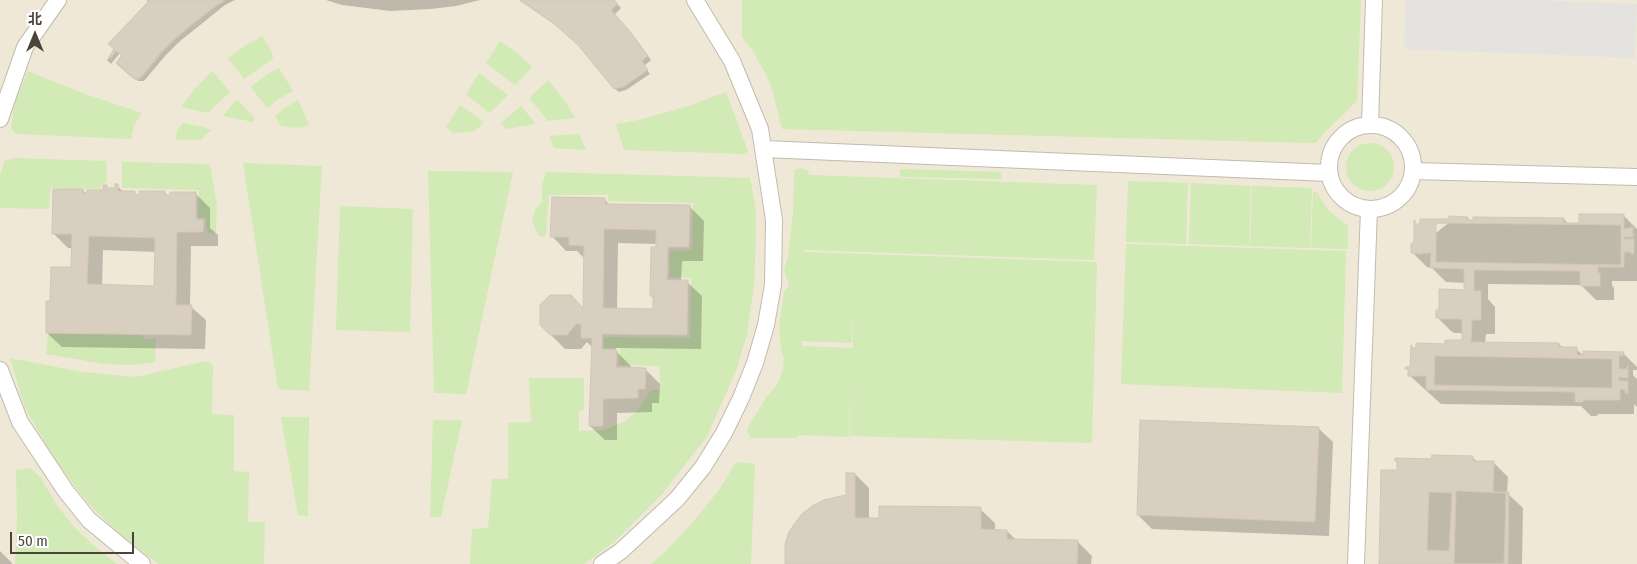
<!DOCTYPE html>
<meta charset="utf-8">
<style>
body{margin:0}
#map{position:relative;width:1637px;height:564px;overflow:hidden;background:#f6f3ec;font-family:"Fira Sans Condensed","Noto Sans SC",sans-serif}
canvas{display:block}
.north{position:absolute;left:10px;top:10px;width:50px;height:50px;-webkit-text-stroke:4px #fff;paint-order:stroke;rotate:0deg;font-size:14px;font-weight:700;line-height:20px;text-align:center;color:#4b4439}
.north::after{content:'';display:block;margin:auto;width:18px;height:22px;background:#4b4439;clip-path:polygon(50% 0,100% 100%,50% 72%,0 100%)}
.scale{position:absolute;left:10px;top:532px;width:124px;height:22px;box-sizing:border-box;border:2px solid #4b4439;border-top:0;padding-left:6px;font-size:15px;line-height:18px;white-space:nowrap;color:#4b4439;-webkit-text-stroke:4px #fff;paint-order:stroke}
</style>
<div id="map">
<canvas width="1637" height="564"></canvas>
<div class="north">北</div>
<div class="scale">50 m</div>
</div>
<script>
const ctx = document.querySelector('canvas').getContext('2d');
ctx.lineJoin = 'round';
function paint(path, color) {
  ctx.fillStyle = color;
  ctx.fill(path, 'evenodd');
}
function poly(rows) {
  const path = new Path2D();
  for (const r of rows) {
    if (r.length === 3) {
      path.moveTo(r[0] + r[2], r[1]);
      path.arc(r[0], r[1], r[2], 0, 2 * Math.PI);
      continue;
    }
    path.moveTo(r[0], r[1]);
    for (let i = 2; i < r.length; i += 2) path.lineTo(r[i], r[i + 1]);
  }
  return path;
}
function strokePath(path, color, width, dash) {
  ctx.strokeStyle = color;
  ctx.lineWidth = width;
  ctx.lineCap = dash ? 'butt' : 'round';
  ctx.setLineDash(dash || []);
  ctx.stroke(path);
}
paint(poly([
 [0,0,1637,0,1637,564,0,564]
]), '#efe8d6');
paint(poly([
 [742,0,1361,0,1357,101,1323,134,1316,143,1310,143,782,129,772,89,766,75,753,51,742,37],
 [262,36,272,52,273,59,244,79,228,58,246,45],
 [500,41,517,53,532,67,515,85,486,63],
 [279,68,293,91,277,100,267,108,251,87,266,75],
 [28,71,82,93,142,113,134,125,131,139,16,134,11,128,14,105],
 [212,71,230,92,208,113,181,107,194,90],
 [479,73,508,95,490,113,466,95],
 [548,80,565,101,575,118,548,121,529,98],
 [726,92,748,151,744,154,624,150,616,124,638,120,685,107],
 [237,99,255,118,253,122,223,116],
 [298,100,309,124,304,127,297,128,281,126,275,116,286,107],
 [460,105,484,122,475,131,453,133,446,127],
 [521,106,536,124,506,129,501,123],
 [183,123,204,127,211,130,201,140,176,140,177,130],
 [579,134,586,150,554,148,549,136],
 [1370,167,24],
 [16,158,106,161,107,183,102,183,101,189,51,188,49,209,0,208,0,175,5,160],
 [122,162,207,164,210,165,217,205,216,232,214,234,209,233,206,227,206,218,198,217,199,190,122,188],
 [243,163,322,166,309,391,278,389],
 [802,168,808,171,809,175,1097,185,1094,260,806,250,806,243,805,252,1097,262,1092,443,850,436,851,376,849,437,799,435,796,438,751,438,747,430,750,424,766,397,776,386,782,373,784,359,781,349,779,327,784,292,789,286,784,270,788,256,793,212,794,171,797,169],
 [853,310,853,348,802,346,802,341,852,343],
 [900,169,1001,172,1002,179,903,177,900,176],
 [428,171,513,172,466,394,434,393],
 [546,172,750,178,756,209,756,240,754,285,747,334,736,371,706,438,662,494,614,542,584,564,470,564,472,529,488,528,492,479,508,479,508,423,531,422,529,378,584,378,584,410,579,411,579,431,604,430,624,422,638,410,651,390,660,390,659,366,619,365,620,348,604,348,604,337,690,338,691,278,670,277,670,251,692,250,693,203,608,201,608,195,549,195,546,235,544,237,538,235,532,220,535,210,542,202,542,186],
 [1128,181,1188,183,1186,244,1126,242],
 [1191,183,1251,186,1249,246,1189,244],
 [1252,186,1312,188,1310,248,1250,246],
 [1313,191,1317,193,1329,211,1348,226,1348,249,1311,248],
 [340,206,413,209,410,332,336,330],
 [1126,244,1346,251,1342,393,1121,384],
 [48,334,141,335,145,339,156,339,155,362,134,365,105,364,46,354],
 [10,358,82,372,136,377,206,361,213,365,212,414,234,415,234,471,249,472,248,522,265,522,264,564,158,564,117,532,88,503,53,457,25,408],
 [281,417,309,417,308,516,298,515],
 [433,420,462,420,441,517,430,517],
 [736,462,755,464,751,564,651,564,662,555,694,521,719,490],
 [30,468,40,477,59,508,74,527,93,545,117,564,15,564,17,516,16,470]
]), '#d2eab5');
paint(poly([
 [1406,0,1534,0,1637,4,1635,58,1404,49]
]), '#e5e3e0');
paint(poly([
 [148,0,235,0,225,5,179,42,165,56,144,81,138,81,118,63,123,55,120,53,111,64,107,60,149,2],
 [326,0,480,0,456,6,431,9,390,11,342,5],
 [519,0,613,0,621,8,614,15,632,34,651,60,644,66,650,74,626,90,619,92,612,86,581,46,557,26],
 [106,186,109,189,116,189,117,186,124,192,134,192,138,196,165,193,169,197,196,194,210,208,210,228,218,235,218,246,191,246,190,306,206,320,205,349,62,347,47,333,51,302,73,268,73,248,68,248,54,234,83,190,88,196,104,192],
 [103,250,156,252,155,287,102,286],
 [604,199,610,205,690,207,704,221,703,261,682,261,681,282,687,282,702,296,701,349,616,348,616,351,631,366,631,369,645,369,660,384,659,403,652,403,652,412,617,413,617,440,605,440,590,426,593,348,587,342,581,349,565,349,541,325,584,310,585,259,577,251,566,251,552,236],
 [618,243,657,244,651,295,655,299,654,311,617,310],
 [1624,216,1637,229,1637,281,1612,281,1612,285,1614,288,1614,300,1596,300,1581,285,1488,284,1488,299,1495,307,1495,334,1486,334,1485,343,1559,344,1563,348,1576,349,1585,357,1623,353,1637,367,1637,370,1633,370,1633,375,1637,379,1637,407,1634,404,1634,414,1598,414,1597,416,1591,416,1581,406,1441,404,1409,375,1446,345,1463,342,1463,333,1455,333,1452,332,1437,317,1440,311,1465,291,1465,283,1446,282,1432,268,1427,267,1412,252,1451,221,1467,218,1471,221,1564,219,1568,224,1580,224],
 [1318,428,1333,442,1329,536,1152,529,1138,515],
 [1473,458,1478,462,1493,462,1508,477,1507,493,1523,508,1522,564,1380,564,1398,471,1433,460],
 [855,474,869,488,869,519,980,509,995,523,995,531,1007,531,1016,540,1077,541,1092,556,1091,564,787,564,847,496],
 [0,551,12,563,12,564,0,564]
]), '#0003');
const building = poly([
 [147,0,225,0,206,13,175,38,161,52,140,78,135,79,117,63,122,55,116,51,110,59,109,57,114,49,108,44,148,2,147,0],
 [520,0,614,0,618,4,611,10,628,29,648,56,642,61,648,70,623,87,614,89,578,45,552,22,520,0],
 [218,4,176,38,162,52,141,78,138,79,135,79,133,78,116,63,122,55,116,51,122,55,117,63,133,78,140,78,161,52,175,38,218,4],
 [115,184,118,184,118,191,135,191,135,195,139,195,139,191,165,191,165,195,170,195,170,192,196,192,196,219,204,220,203,232,177,232,176,305,192,305,191,335,46,333,46,301,50,301,51,267,71,267,72,234,52,234,53,189,83,189,83,193,87,193,87,190,103,190,103,185,107,185,107,188,115,188,115,184],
 [89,236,155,238,154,286,87,284,89,236],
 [552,197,605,198,605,204,690,205,689,247,668,247,667,280,688,280,687,335,602,334,602,349,617,350,616,367,646,368,645,389,638,389,638,398,603,399,603,426,589,426,592,338,581,338,581,324,576,324,567,335,550,335,540,325,540,305,550,295,571,295,583,308,584,246,569,245,569,237,550,237,552,197],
 [604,229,656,230,656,247,651,247,650,296,653,296,653,309,603,308,604,229],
 [1579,214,1624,214,1624,229,1633,227,1633,237,1624,237,1624,239,1634,239,1634,254,1631,254,1631,252,1624,252,1624,267,1598,267,1598,273,1600,273,1600,286,1580,286,1580,271,1474,270,1474,291,1481,291,1481,320,1472,320,1471,342,1559,343,1559,347,1577,347,1577,355,1583,355,1583,351,1624,352,1623,356,1619,356,1619,369,1627,369,1627,366,1628,366,1628,378,1619,377,1619,381,1628,381,1628,393,1625,393,1625,390,1620,389,1620,400,1584,400,1583,402,1575,402,1575,392,1426,390,1426,376,1408,376,1408,369,1405,369,1405,367,1410,367,1411,345,1412,345,1412,348,1416,348,1416,343,1445,344,1445,340,1462,340,1462,319,1439,319,1439,318,1436,318,1436,310,1439,310,1439,289,1464,290,1464,269,1430,268,1431,253,1422,253,1422,254,1411,253,1411,243,1414,243,1414,220,1415,220,1415,224,1420,224,1420,219,1449,219,1449,216,1468,217,1468,220,1473,220,1473,217,1564,218,1564,223,1579,223,1579,214],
 [1436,223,1621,225,1621,265,1436,262,1436,223],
 [1435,356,1612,359,1612,388,1434,385,1435,356],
 [1140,420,1319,427,1315,522,1137,515,1140,420],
 [1432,455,1473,456,1473,461,1494,461,1493,492,1509,492,1508,564,1379,564,1381,470,1397,470,1397,461,1395,461,1395,458,1431,459,1432,455],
 [846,473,855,473,855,518,879,518,879,506,981,507,981,529,1007,530,1007,539,1078,540,1077,564,785,564,785,544,789,532,795,523,802,514,812,506,824,500,846,495,846,473],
 [1456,491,1506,493,1504,564,1454,564,1456,491],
 [1429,492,1452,493,1449,551,1427,550,1429,492]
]);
paint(building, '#d8cfc1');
strokePath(building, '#d3c7b4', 1);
const minor = poly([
 [0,119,25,47,58,0],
 [1370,125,1374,0],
 [1371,167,42],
 [764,149,1329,173],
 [1413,171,1637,177],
 [0,370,20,422,65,490,89,520,142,564],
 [602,564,621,551,677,499,703,467,724,433,741,398,755,363,766,325,773,285,774,220,760,129,732,61,695,0],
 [1356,564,1369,209]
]);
strokePath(minor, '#c2bbae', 18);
strokePath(minor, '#fff', 16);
</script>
